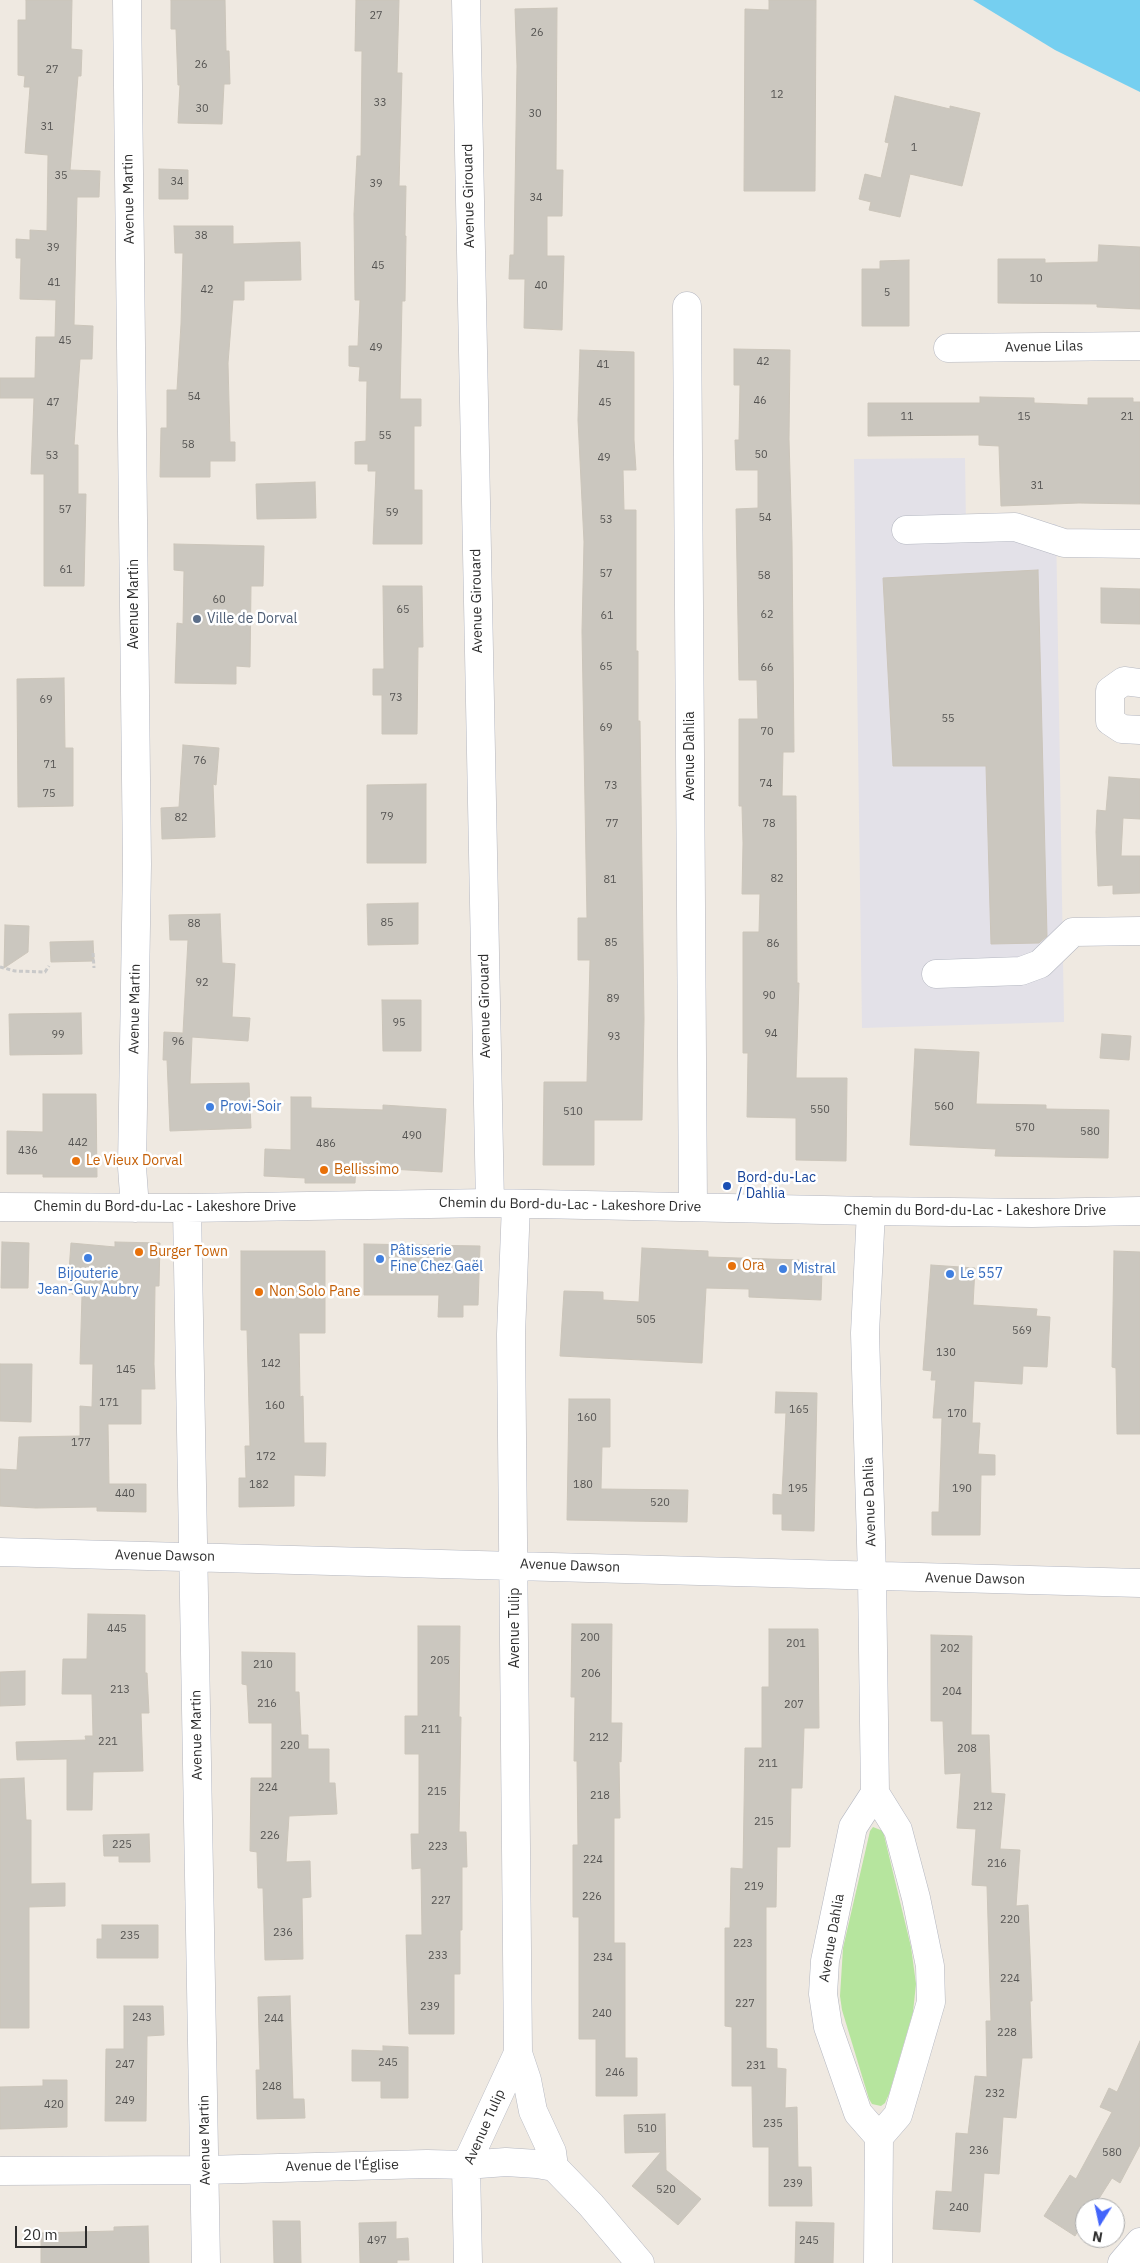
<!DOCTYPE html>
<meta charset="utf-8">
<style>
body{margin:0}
#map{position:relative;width:1140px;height:2263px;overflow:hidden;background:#efe9e1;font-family:"IBM Plex Sans",sans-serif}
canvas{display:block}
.north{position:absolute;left:1075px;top:2198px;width:50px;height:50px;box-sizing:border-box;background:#fff;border:1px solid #ababab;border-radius:50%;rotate:190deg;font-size:14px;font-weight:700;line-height:20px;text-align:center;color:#2e2e2e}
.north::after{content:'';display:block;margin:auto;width:18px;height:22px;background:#4264fb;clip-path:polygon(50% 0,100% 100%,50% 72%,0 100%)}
.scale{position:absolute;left:15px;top:2226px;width:72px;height:22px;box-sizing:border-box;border:2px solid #2e2e2e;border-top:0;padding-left:6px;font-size:15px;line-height:18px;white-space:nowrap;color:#2e2e2e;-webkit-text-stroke:4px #fff;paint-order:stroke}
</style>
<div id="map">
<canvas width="1140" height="2263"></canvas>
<div class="north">N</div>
<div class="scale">20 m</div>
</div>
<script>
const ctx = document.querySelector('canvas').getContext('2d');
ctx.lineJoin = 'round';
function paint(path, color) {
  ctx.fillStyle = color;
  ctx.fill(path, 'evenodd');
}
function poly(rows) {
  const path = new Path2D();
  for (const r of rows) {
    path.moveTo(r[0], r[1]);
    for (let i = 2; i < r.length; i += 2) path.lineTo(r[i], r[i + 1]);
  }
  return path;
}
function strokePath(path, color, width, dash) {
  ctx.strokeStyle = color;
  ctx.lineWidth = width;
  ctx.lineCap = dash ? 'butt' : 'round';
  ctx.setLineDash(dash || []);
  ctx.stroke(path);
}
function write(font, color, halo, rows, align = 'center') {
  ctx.font = font + ' "IBM Plex Sans",sans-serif';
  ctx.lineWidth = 5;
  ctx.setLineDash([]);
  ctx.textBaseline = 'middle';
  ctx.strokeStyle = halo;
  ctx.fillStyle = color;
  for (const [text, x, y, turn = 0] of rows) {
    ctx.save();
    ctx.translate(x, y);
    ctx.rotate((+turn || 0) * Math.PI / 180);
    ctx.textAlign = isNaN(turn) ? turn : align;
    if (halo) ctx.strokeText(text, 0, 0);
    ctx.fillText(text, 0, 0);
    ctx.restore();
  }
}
paint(poly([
 [965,458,966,526,1056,524,1064,1022,862,1028,854,459]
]), '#e3e1e8');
paint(poly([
 [873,1827,883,1831,911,1947,916,1984,913,2012,889,2094,885,2103,881,2106,872,2104,869,2099,842,2010,840,1996,843,1948,870,1831]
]), '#b6e59e');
paint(poly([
 [973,0,1140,0,1140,92,1055,50]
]), '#75cff0');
const building = poly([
 [26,0,72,0,71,49,82,50,81,76,78,76,70,170,100,171,99,197,77,197,74,325,93,326,92,359,80,359,74,445,78,445,78,494,86,494,84,586,44,586,44,474,31,474,34,398,0,398,0,378,35,378,36,337,55,337,56,300,20,299,21,258,16,258,16,239,30,240,30,230,47,231,48,155,25,153,30,87,24,87,25,76,18,75,18,20,26,20,26,0],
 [171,0,225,0,226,51,229,51,230,84,224,84,222,124,178,123,180,85,178,85,176,29,171,29,171,0],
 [356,0,399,0,397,73,402,73,399,186,406,186,405,236,406,236,405,301,402,301,400,399,421,399,421,426,414,426,414,490,422,490,422,544,373,544,376,471,368,471,368,464,355,464,355,442,366,441,367,381,359,381,360,367,349,366,349,346,358,346,360,300,355,300,354,214,357,156,361,156,362,51,355,51,356,0],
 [769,0,816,0,815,191,744,191,745,9,769,10,769,0],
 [557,8,556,170,563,170,562,216,547,216,547,256,564,256,562,330,524,328,525,279,509,279,510,255,514,255,517,66,515,9,557,8],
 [895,96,950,109,950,106,980,113,962,186,910,174,900,217,869,210,871,202,859,199,865,174,881,178,889,143,885,142,895,96],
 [159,169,188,170,188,199,159,199,159,169],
 [174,226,233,226,233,244,300,242,301,280,244,281,244,300,233,300,228,363,230,442,235,442,235,461,210,461,210,477,160,477,161,428,167,428,167,390,177,390,181,324,183,253,175,253,174,226],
 [1099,245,1140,247,1140,309,1097,307,1097,304,998,303,998,259,1045,259,1045,263,1098,262,1099,245],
 [909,260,909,326,862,326,862,269,880,269,880,261,909,260],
 [734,349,790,350,789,439,792,543,794,752,783,752,782,796,796,796,797,983,799,983,796,1078,847,1078,846,1161,796,1160,796,1118,747,1117,748,1053,743,1053,743,932,759,932,760,894,742,894,743,843,742,806,739,806,739,719,758,719,757,680,739,680,736,509,758,508,758,470,736,470,735,440,739,440,740,385,734,385,734,349],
 [580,350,634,352,634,440,636,470,623,470,624,510,636,510,636,651,638,651,638,721,640,721,644,1019,642,1120,594,1120,594,1165,543,1165,544,1082,587,1082,590,960,578,960,578,918,587,918,582,631,584,542,578,420,580,350],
 [980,397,1034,398,1034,403,1088,405,1088,398,1133,398,1133,402,1140,402,1140,504,1079,503,1001,506,999,446,979,445,979,435,868,436,868,403,980,403,980,397],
 [315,482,316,518,257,519,256,484,315,482],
 [174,544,264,546,263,586,251,586,250,667,236,666,236,684,175,683,177,623,183,624,184,571,174,570,174,544],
 [1038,570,1047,936,1039,943,991,944,986,766,893,766,883,578,1038,570],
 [383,586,422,586,423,647,418,647,417,734,382,734,382,695,373,695,373,669,384,669,383,586],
 [1101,588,1140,589,1140,624,1101,623,1101,588],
 [64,678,65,748,73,748,73,806,18,807,17,679,64,678],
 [183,745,219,748,216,785,213,784,215,837,162,839,161,808,179,807,183,745],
 [1109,777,1140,779,1140,819,1123,818,1121,856,1140,856,1140,893,1113,894,1113,885,1098,886,1096,832,1097,810,1106,811,1109,777],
 [426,784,426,863,367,863,367,785,426,784],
 [418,903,418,944,368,945,367,904,418,903],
 [220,914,222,963,235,964,232,1017,250,1018,248,1041,192,1037,190,1084,249,1083,251,1128,170,1131,167,1060,163,1060,164,1032,183,1033,188,940,170,940,169,915,220,914],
 [5,925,29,926,28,952,4,968,5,925],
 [93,941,94,961,51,962,50,942,93,941],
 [382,1000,421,1000,421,1051,383,1051,382,1000],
 [81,1013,82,1054,10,1055,9,1014,81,1013],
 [1102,1034,1131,1036,1129,1060,1100,1058,1102,1034],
 [915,1049,979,1052,976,1104,1046,1105,1046,1109,1109,1110,1108,1158,995,1156,996,1149,910,1145,915,1049],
 [43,1094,96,1094,97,1177,43,1177,43,1174,7,1174,7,1131,43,1132,43,1094],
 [291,1097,311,1097,311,1108,383,1110,383,1105,446,1109,442,1172,356,1167,355,1183,305,1183,305,1178,264,1176,265,1149,291,1150,291,1097],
 [2,1242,29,1243,28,1288,1,1288,2,1242],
 [115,1242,160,1243,159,1286,155,1286,154,1364,155,1389,141,1389,141,1424,108,1424,109,1484,146,1484,146,1512,97,1511,97,1507,36,1508,0,1506,0,1469,17,1470,19,1437,80,1436,80,1406,92,1407,93,1364,80,1364,82,1295,72,1294,74,1272,69,1271,71,1243,115,1247,115,1242],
 [364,1244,480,1246,478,1305,463,1305,463,1317,438,1317,439,1295,364,1295,364,1244],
 [642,1248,708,1251,708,1257,799,1260,798,1269,822,1270,821,1300,749,1297,749,1289,706,1288,702,1363,560,1356,564,1291,603,1292,603,1300,639,1302,642,1248],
 [241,1251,325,1251,325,1333,299,1333,300,1397,303,1396,304,1443,326,1443,325,1476,294,1475,294,1506,239,1507,239,1478,246,1478,245,1446,250,1446,247,1330,241,1330,241,1251],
 [1114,1251,1140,1252,1140,1434,1117,1434,1116,1368,1112,1367,1114,1251],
 [931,1265,975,1268,973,1305,1037,1309,1036,1316,1050,1317,1047,1367,1023,1366,1022,1384,974,1381,972,1423,980,1423,978,1454,995,1455,995,1475,981,1475,980,1535,932,1535,932,1512,939,1512,942,1418,933,1418,936,1380,931,1380,932,1371,923,1370,931,1265],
 [0,1364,32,1364,31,1422,0,1421,0,1364],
 [776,1392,817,1393,814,1531,782,1530,782,1514,773,1514,773,1494,782,1495,786,1413,775,1413,776,1392],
 [569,1399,610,1399,610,1447,602,1447,601,1489,688,1490,687,1522,567,1520,569,1399],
 [88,1614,145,1615,145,1673,147,1673,149,1713,141,1713,143,1771,93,1772,92,1810,67,1810,67,1759,17,1760,16,1742,86,1740,85,1736,93,1736,92,1694,62,1694,63,1659,87,1659,88,1614],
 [572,1624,612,1624,611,1723,622,1723,621,1762,619,1761,620,1818,614,1818,614,1943,625,1943,625,2058,637,2058,637,2096,596,2096,596,2039,579,2039,579,1917,573,1917,573,1845,578,1845,577,1761,574,1761,575,1697,571,1697,572,1624],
 [418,1626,460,1626,459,1717,461,1717,459,1832,466,1832,467,1867,462,1867,462,1930,460,1930,460,1974,454,1974,454,2034,409,2034,406,1935,422,1935,421,1868,412,1869,411,1834,419,1834,419,1754,405,1754,405,1716,418,1716,418,1626],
 [769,1629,818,1629,819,1728,804,1728,802,1788,791,1788,790,1847,777,1847,776,1907,766,1907,766,2048,777,2049,777,2068,786,2069,785,2108,797,2107,798,2167,811,2167,812,2206,769,2206,769,2147,753,2147,752,2086,732,2086,732,2027,725,2026,725,1928,730,1928,731,1868,743,1869,745,1748,762,1748,762,1687,769,1687,769,1629],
 [931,1635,972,1636,971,1735,989,1735,991,1793,1005,1794,1000,1849,1020,1850,1016,1906,1028,1905,1032,2001,1030,2001,1032,2058,1022,2058,1016,2118,1003,2117,999,2174,984,2173,980,2232,933,2229,936,2191,952,2192,956,2133,968,2134,975,2076,987,2077,986,2021,991,2021,987,1886,972,1885,976,1829,957,1828,961,1773,945,1774,943,1721,931,1721,931,1635],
 [242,1652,295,1653,295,1692,299,1692,301,1735,308,1735,308,1749,329,1749,329,1783,335,1783,337,1814,289,1816,286,1862,310,1861,311,1897,302,1898,303,1959,265,1960,263,1888,258,1888,257,1852,250,1851,251,1778,272,1778,272,1723,249,1723,247,1685,242,1684,242,1652],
 [25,1671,25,1705,0,1706,0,1672,25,1671],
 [24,1778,26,1820,31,1820,31,1884,65,1883,65,1906,29,1907,29,2028,0,2028,0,1779,24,1778],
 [149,1834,150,1862,119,1862,119,1856,104,1856,103,1835,149,1834],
 [102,1925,158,1925,158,1958,97,1958,97,1939,102,1939,102,1925],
 [290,1996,293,2099,304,2099,305,2118,257,2119,256,2070,260,2070,258,1997,290,1996],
 [124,2006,163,2006,164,2035,147,2036,146,2121,105,2121,106,2049,124,2049,124,2006],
 [1140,2041,1140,2145,1120,2183,1112,2178,1093,2208,1085,2208,1085,2220,1075,2236,1044,2216,1070,2175,1076,2179,1112,2112,1100,2107,1109,2088,1117,2092,1140,2041],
 [383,2046,408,2047,408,2098,381,2098,381,2081,352,2081,352,2050,383,2051,383,2046],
 [43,2080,67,2080,67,2127,0,2129,0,2087,43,2086,43,2080],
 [665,2114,666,2170,701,2199,678,2225,632,2186,661,2152,625,2153,624,2115,665,2114],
 [273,2221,300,2221,301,2263,274,2263,273,2221],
 [396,2222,396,2239,408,2238,409,2260,397,2260,397,2263,360,2263,359,2223,396,2222],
 [796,2222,834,2223,833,2263,795,2263,796,2222],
 [148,2226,149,2263,41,2263,41,2233,114,2231,114,2227,148,2226]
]);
paint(building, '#cbc7bf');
strokePath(building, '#cbc5ba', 1);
const minor = poly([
 [127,0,137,864,132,1167,135,1208],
 [466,0,490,1203],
 [687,306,693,1206],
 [948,348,1140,346],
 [906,530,1015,527,1064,543,1140,544],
 [1140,683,1124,681,1110,691,1110,721,1122,729,1140,730],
 [936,974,1021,971,1040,964,1073,932,1140,931],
 [516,1204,511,1334,518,2053,527,2080,533,2111,552,2152,554,2167],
 [0,1207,187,1208,490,1203,871,1211,1032,1213,1140,1211],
 [187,1208,206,2263],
 [871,1211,865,1333,872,1577,875,1793,898,1830,916,1898,930,1966,931,2002,898,2115,879,2137,878,2263],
 [0,1552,1140,1583],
 [875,1793,853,1827,825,1961,823,1994,828,2027,858,2113,879,2137],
 [0,2171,205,2170,427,2164,466,2165,506,2162,537,2164,554,2167,591,2205,640,2263],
 [468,2263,466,2165,518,2053],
 [1122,2263,1140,2242]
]);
strokePath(minor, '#b4b7c1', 29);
strokePath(poly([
 [93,953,94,968],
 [0,967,15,971,45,972,49,966]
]), '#c9c9c9', 3, [4, 2.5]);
strokePath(minor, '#fff', 28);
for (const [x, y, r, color] of [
 [197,619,5,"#5c6f8a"],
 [210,1107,5,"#3f7fe0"],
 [76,1161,5,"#e8710a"],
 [324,1170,5,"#e8710a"],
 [727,1186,5,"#1a4fb4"],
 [139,1252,5,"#e8710a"],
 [88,1258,5,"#3f7fe0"],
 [380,1259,5,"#3f7fe0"],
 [732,1266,5,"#e8710a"],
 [783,1269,5,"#3f7fe0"],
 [950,1274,5,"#3f7fe0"],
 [259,1292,5,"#e8710a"]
]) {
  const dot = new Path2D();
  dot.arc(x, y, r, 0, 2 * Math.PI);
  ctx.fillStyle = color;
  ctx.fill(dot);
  strokePath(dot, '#fff', 2);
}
write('11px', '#555452', null, [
 ["27",376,16],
 ["26",537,33],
 ["26",201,65],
 ["27",52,70],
 ["12",777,95],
 ["33",380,103],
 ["30",202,109],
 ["30",535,114],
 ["31",47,127],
 ["1",914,148],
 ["35",61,176],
 ["34",177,182],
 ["39",376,184],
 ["34",536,198],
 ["38",201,236],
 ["39",53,248],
 ["45",378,266],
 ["10",1036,279],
 ["41",54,283],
 ["40",541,286],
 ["42",207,290],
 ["5",887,293],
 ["45",65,341],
 ["49",376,348],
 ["42",763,362],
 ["41",603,365],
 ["54",194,397],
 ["46",760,401],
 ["47",53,403],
 ["45",605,403],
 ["11",907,417],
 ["15",1024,417],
 ["21",1127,417],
 ["55",385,436],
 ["58",188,445],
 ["50",761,455],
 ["53",52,456],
 ["49",604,458],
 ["31",1037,486],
 ["57",65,510],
 ["59",392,513],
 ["54",765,518],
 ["53",606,520],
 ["61",66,570],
 ["57",606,574],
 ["58",764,576],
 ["60",219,600],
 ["65",403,610],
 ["62",767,615],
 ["61",607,616],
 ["65",606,667],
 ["66",767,668],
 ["73",396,698],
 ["69",46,700],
 ["55",948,719],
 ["69",606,728],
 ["70",767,732],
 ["76",200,761],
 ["71",50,765],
 ["74",766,784],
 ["73",611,786],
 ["75",49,794],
 ["79",387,817],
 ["82",181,818],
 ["77",612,824],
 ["78",769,824],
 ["82",777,879],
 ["81",610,880],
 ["85",387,923],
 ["88",194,924],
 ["85",611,943],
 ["86",773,944],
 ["92",202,983],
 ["90",769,996],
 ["89",613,999],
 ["95",399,1023],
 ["94",771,1034],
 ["99",58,1035],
 ["93",614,1037],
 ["96",178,1042],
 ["560",944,1107],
 ["550",820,1110],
 ["510",573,1112],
 ["570",1025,1128],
 ["580",1090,1132],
 ["490",412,1136],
 ["442",78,1143],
 ["486",326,1144],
 ["436",28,1151],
 ["505",646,1320],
 ["569",1022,1331],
 ["130",946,1353],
 ["142",271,1364],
 ["145",126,1370],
 ["171",109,1403],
 ["160",275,1406],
 ["165",799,1410],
 ["170",957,1414],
 ["160",587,1418],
 ["177",81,1443],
 ["172",266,1457],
 ["182",259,1485],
 ["180",583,1485],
 ["195",798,1489],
 ["190",962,1489],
 ["440",125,1494],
 ["520",660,1503],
 ["445",117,1629],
 ["200",590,1638],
 ["201",796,1644],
 ["202",950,1649],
 ["205",440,1661],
 ["210",263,1665],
 ["206",591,1674],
 ["213",120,1690],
 ["204",952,1692],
 ["216",267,1704],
 ["207",794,1705],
 ["211",431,1730],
 ["212",599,1738],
 ["221",108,1742],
 ["220",290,1746],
 ["208",967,1749],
 ["211",768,1764],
 ["224",268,1788],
 ["215",437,1792],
 ["218",600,1796],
 ["212",983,1807],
 ["215",764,1822],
 ["226",270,1836],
 ["225",122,1845],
 ["223",438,1847],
 ["224",593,1860],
 ["216",997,1864],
 ["219",754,1887],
 ["226",592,1897],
 ["227",441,1901],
 ["220",1010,1920],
 ["236",283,1933],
 ["235",130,1936],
 ["223",743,1944],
 ["233",438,1956],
 ["234",603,1958],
 ["224",1010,1979],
 ["227",745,2004],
 ["239",430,2007],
 ["240",602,2014],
 ["243",142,2018],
 ["244",274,2019],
 ["228",1007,2033],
 ["245",388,2063],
 ["247",125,2065],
 ["231",756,2066],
 ["246",615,2073],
 ["248",272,2087],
 ["232",995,2094],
 ["249",125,2101],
 ["420",54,2105],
 ["235",773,2124],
 ["510",647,2129],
 ["236",979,2151],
 ["580",1112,2153],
 ["239",793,2184],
 ["520",666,2190],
 ["240",959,2208],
 ["497",377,2241],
 ["245",809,2241]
]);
write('14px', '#2e2e2e', '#fff', [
 ["Avenue Girouard",469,196,-91],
 ["Avenue Martin",129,199,-91],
 ["Avenue Lilas",1044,347,-1],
 ["Avenue Girouard",477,601,-91],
 ["Avenue Martin",134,604,-90],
 ["Avenue Dahlia",690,756,-90],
 ["Avenue Girouard",485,1006,-91],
 ["Avenue Martin",135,1009,-89],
 ["Chemin du Bord-du-Lac - Lakeshore Drive",570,1205,1],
 ["Chemin du Bord-du-Lac - Lakeshore Drive",165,1207],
 ["Chemin du Bord-du-Lac - Lakeshore Drive",975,1211],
 ["Avenue Dahlia",870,1502,-92],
 ["Avenue Dawson",165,1556,1],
 ["Avenue Dawson",570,1566,2],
 ["Avenue Dawson",975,1579,1],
 ["Avenue Tulip",515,1628,-90],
 ["Avenue Martin",197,1735,-91],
 ["Avenue Dahlia",832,1938,-80],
 ["Avenue Tulip",485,2127,-66],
 ["Avenue Martin",205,2140,-91],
 ["Avenue de l'Église",342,2166,-1]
]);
write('14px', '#4e5e75', '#fff', [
 ["Ville de Dorval",207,619]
], 'left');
write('14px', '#366cbe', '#fff', [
 ["Provi-Soir",220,1107],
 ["Pâtisserie",390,1251],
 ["Fine Chez Gaël",390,1267],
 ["Mistral",793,1269],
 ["Bijouterie",88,1274,"center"],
 ["Jean-Guy Aubry",88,1290,"center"],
 ["Le 557",960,1274]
], 'left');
write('14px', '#c56008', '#fff', [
 ["Le Vieux Dorval",86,1161],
 ["Bellissimo",334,1170],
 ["Burger Town",149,1252],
 ["Ora",742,1266],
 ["Non Solo Pane",269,1292]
], 'left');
write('14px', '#164399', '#fff', [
 ["Bord-du-Lac",737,1178],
 ["/ Dahlia",737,1194]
], 'left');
</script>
